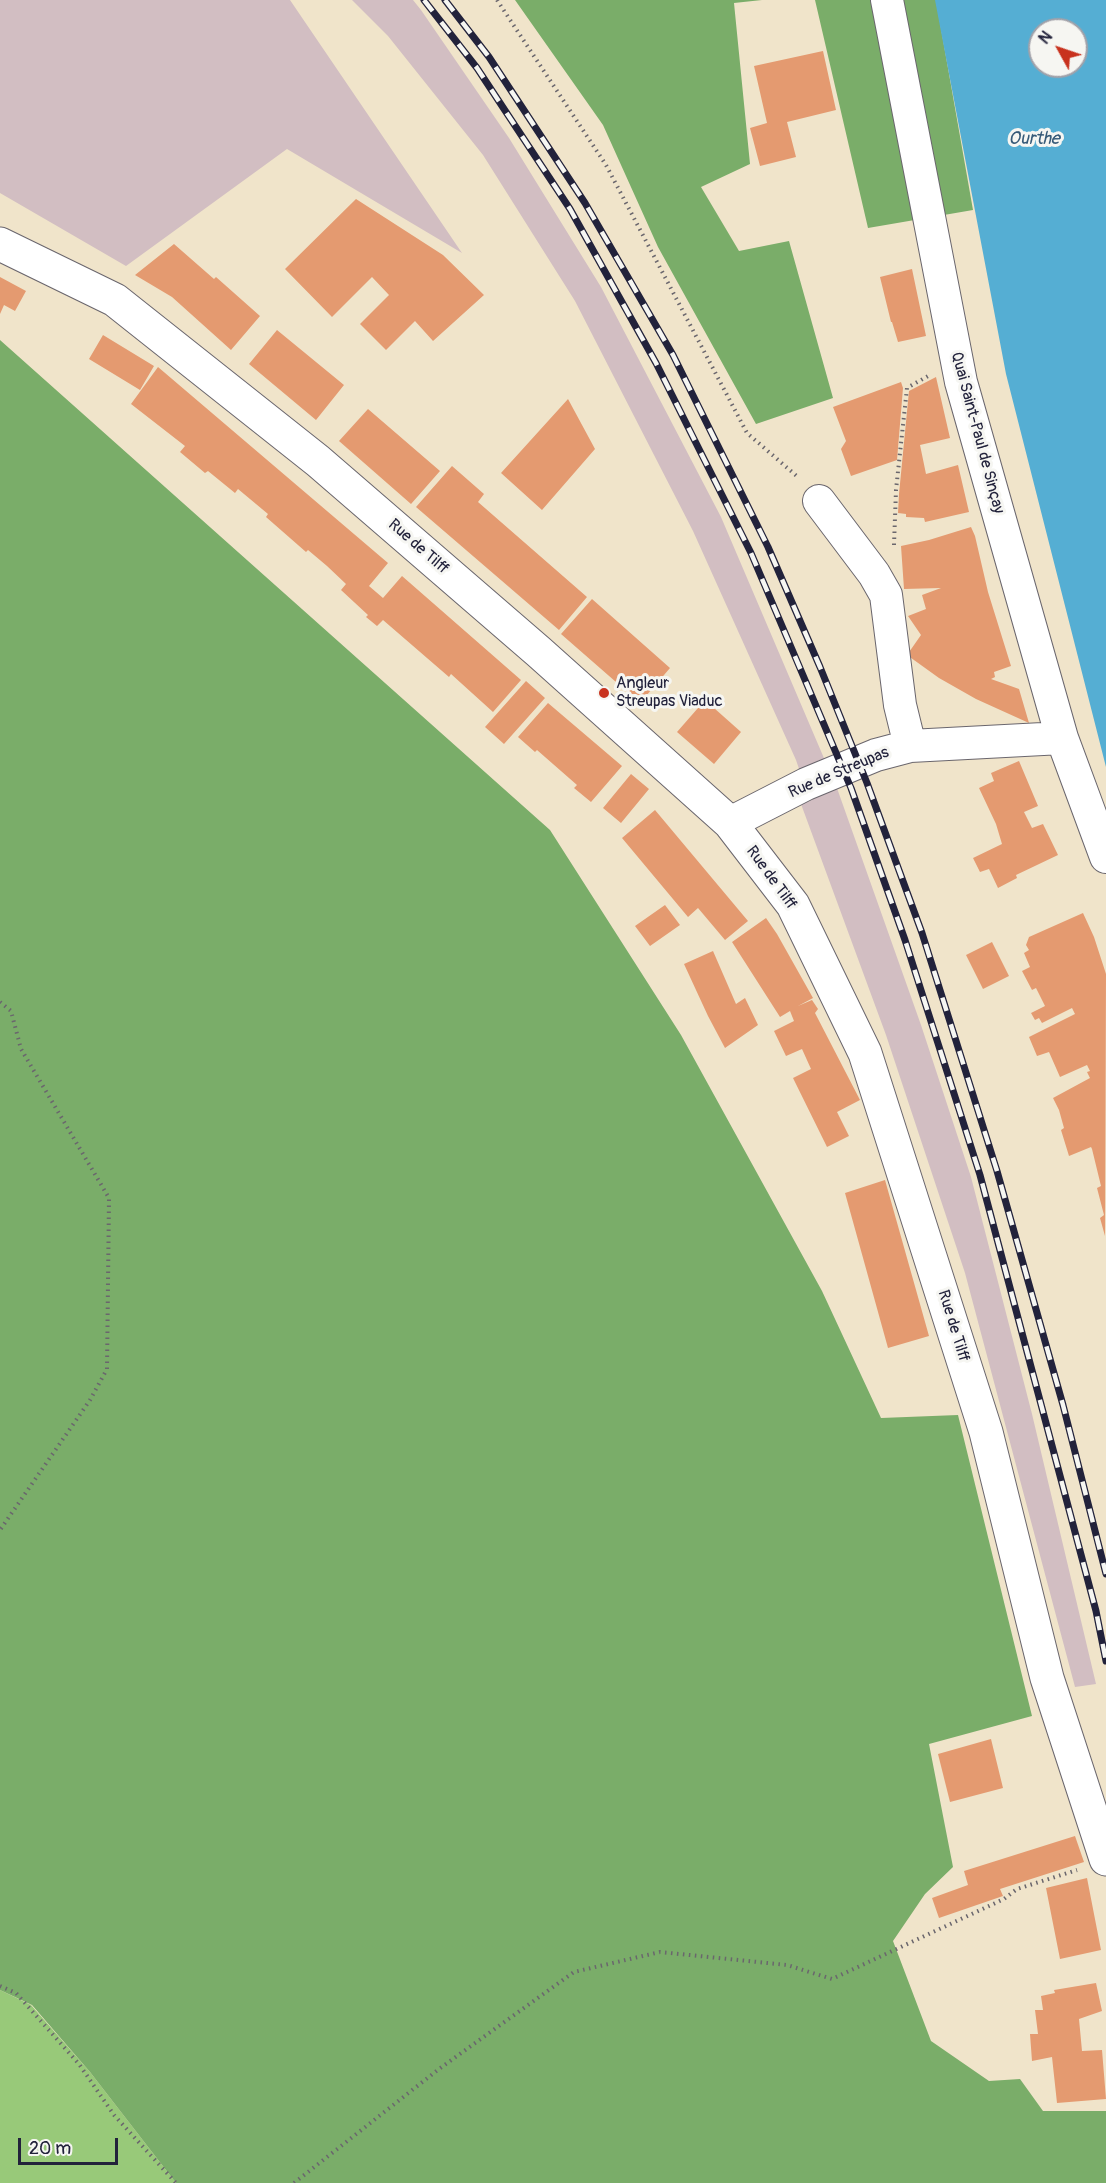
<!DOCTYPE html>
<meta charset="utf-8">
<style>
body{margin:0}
#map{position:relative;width:1106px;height:2183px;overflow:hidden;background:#f0e4ca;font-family:Pangolin,sans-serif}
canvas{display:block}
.north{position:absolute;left:1028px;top:18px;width:60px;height:60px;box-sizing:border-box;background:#f6f6f2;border:2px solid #a1a1a9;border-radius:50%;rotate:310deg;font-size:16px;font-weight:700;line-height:24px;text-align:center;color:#22223b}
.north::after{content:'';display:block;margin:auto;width:21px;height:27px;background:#c8321e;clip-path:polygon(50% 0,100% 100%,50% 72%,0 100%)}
.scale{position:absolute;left:18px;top:2138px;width:100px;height:27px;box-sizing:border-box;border:3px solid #22223b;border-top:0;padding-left:8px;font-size:18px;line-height:21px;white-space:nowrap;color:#22223b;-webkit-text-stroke:4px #f6f6f2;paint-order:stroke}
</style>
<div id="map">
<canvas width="1106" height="2183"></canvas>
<div class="north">N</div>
<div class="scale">20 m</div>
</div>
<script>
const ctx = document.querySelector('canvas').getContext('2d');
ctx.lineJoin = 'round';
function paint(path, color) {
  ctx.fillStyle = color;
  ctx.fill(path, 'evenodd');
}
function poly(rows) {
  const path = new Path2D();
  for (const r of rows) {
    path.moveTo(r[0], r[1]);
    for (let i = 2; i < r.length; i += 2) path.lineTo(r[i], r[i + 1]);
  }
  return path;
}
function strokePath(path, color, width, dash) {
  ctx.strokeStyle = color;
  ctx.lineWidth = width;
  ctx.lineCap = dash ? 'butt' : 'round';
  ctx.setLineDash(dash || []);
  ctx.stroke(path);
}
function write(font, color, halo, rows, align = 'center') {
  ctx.font = font + ' Pangolin,sans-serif';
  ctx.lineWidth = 6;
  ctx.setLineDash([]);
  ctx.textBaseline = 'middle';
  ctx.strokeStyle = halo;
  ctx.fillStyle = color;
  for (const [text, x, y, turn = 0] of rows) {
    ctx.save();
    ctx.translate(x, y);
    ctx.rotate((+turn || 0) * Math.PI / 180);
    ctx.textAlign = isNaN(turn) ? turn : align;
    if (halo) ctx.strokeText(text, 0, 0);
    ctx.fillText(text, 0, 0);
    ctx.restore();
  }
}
paint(poly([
 [0,0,290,0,462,253,287,149,126,266,0,193],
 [352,0,413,0,421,10,509,138,601,287,721,517,838,791,921,1025,971,1177,1032,1414,1096,1684,1075,1687,965,1273,886,1035,801,804,810,801,796,760,693,531,575,301,483,155,388,36]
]), '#d2bec2');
paint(poly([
 [0,1990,31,2005,90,2072,176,2183,0,2183]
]), '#98c979');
paint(poly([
 [515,0,762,0,734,3,750,164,701,187,739,251,789,241,833,398,756,424,658,247,603,125],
 [815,0,936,0,973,210,868,228],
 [0,340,550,830,681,1035,822,1291,881,1418,958,1415,1032,1716,929,1744,953,1867,925,1894,893,1941,931,2041,989,2081,1020,2079,1043,2111,1106,2111,1106,2183,176,2183,90,2072,32,2005,0,1990]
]), '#7aad69');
paint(poly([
 [935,0,1106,0,1106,767,1006,374],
 [1040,30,1076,30,1076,66,1040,66]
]), '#55aed3');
paint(poly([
 [823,51,836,110,787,122,796,157,760,166,750,128,767,123,754,66],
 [356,199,443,255,484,295,433,341,415,321,386,350,360,324,389,295,372,277,332,317,285,269],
 [174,244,214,279,216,277,260,316,231,350,172,297,135,275],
 [912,269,926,336,898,342,892,322,891,322,880,277],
 [0,277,26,291,15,311,4,305,0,314],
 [277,330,344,385,316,420,249,364],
 [103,335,154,366,140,390,89,359],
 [158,367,388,563,369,586,383,598,402,576,521,680,493,712,451,674,449,677,383,620,377,626,366,617,368,615,341,590,346,584,327,566,308,550,306,552,266,517,268,514,238,489,235,493,208,471,205,473,180,452,185,446,131,404],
 [936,377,950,438,920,445,926,474,958,465,969,512,925,522,924,518,906,517,906,514,898,513,899,494,909,391],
 [901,382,903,388,897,460,851,476,841,449,846,441,833,407],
 [568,399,595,449,542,510,501,473],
 [368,409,440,471,411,504,339,441],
 [452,466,484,494,478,502,587,597,559,630,416,507],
 [971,527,975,536,988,592,1011,666,994,672,995,677,991,679,1019,689,1029,723,976,699,939,678,907,655,921,635,908,616,926,609,922,595,941,588,904,589,901,546,929,540],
 [592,599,670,668,640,703,561,634],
 [526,681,545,698,504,744,485,727],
 [705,700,741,732,714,764,677,732],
 [548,703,622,766,591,802,574,788,577,785,537,750,535,752,518,737],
 [1019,761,1038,806,1024,812,1032,828,1043,824,1058,855,1016,875,1017,878,998,888,989,869,980,872,973,858,1002,844,996,824,979,788,994,781,991,773],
 [631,774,649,789,621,823,603,808],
 [655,810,748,921,725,940,698,908,688,917,622,838],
 [665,905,680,925,650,946,635,926],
 [1083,913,1094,937,1106,974,1105,1236,1100,1218,1104,1215,1097,1188,1101,1186,1092,1149,1091,1147,1069,1156,1061,1130,1064,1128,1059,1110,1053,1098,1090,1078,1087,1072,1090,1071,1087,1065,1060,1077,1049,1052,1037,1056,1029,1037,1075,1014,1072,1008,1042,1023,1039,1018,1035,1020,1031,1013,1045,1006,1036,988,1032,990,1022,971,1030,967,1024,953,1029,950,1026,945,1029,937],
 [766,918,777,934,813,998,798,1006,812,1000,818,1009,815,1013,860,1100,837,1112,849,1136,827,1147,793,1078,811,1069,802,1049,786,1056,774,1031,794,1021,790,1011,780,1017,732,942],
 [992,942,1009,976,983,989,966,955],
 [713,951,736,1004,745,998,758,1025,725,1048,708,1016,684,964],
 [885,1180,929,1336,888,1348,845,1193],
 [991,1739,1003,1788,950,1802,938,1754],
 [1075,1836,1084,1862,1000,1889,1003,1896,939,1918,932,1898,968,1885,964,1871],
 [1087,1878,1101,1950,1060,1959,1046,1888],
 [1096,1983,1102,2011,1079,2019,1082,2051,1102,2050,1106,2099,1057,2103,1052,2057,1032,2061,1030,2034,1038,2034,1035,2010,1043,2010,1041,1996,1055,1993,1054,1990]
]), '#e49a70');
const minor = poly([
 [887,0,961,382,1062,738,1106,857],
 [819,501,874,574,886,595,900,705,910,746],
 [730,823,806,784,876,755,910,746,1062,738]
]);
const secondary = poly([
 [0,244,115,300,318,461,539,652,730,823,793,905,865,1053,986,1432,1047,1678,1106,1859]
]);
strokePath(minor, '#6a666d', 34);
strokePath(secondary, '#6a666d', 35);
strokePath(poly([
 [497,0,606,165,747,433,799,478],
 [894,545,896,490,907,388,928,376],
 [0,1002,11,1011,21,1049,109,1198,107,1369,90,1400,0,1530],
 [0,1986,16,1993,79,2064,114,2115,176,2183],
 [294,2183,439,2069,574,1972,660,1952,787,1965,832,1979,1004,1899,1017,1889,1077,1870]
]), '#6a666d', 4, [1.5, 4.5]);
strokePath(minor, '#fff', 32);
strokePath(secondary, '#fff', 33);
const rail = poly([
 [424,0,477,68,570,209,656,363,751,553,851,788,905,940,980,1175,1096,1611,1106,1661],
 [445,0,489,57,585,203,673,355,768,547,820,667,867,783,922,933,997,1171,1063,1405,1106,1574]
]);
strokePath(rail, '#22223b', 7);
strokePath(rail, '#f6f6f2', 4.5, [14]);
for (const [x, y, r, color] of [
 [604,693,6,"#c8321e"]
]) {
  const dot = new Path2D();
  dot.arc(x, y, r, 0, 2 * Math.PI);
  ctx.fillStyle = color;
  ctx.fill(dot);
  strokePath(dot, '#f6f6f2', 2);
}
write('16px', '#22223b', '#f6f6f2', [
 ["Quai Saint-Paul de Sinçay",977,433,75],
 ["Rue de Tilff",418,547,41],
 ["Rue de Streupas",839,773,-23],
 ["Rue de Tilff",771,878,54],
 ["Rue de Tilff",953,1326,73]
]);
write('16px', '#22223b', '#f6f6f2', [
 ["Angleur",616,684],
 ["Streupas Viaduc",616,702]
], 'left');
write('italic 18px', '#365a78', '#f6f6f2', [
 ["Ourthe",1034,139]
]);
</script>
